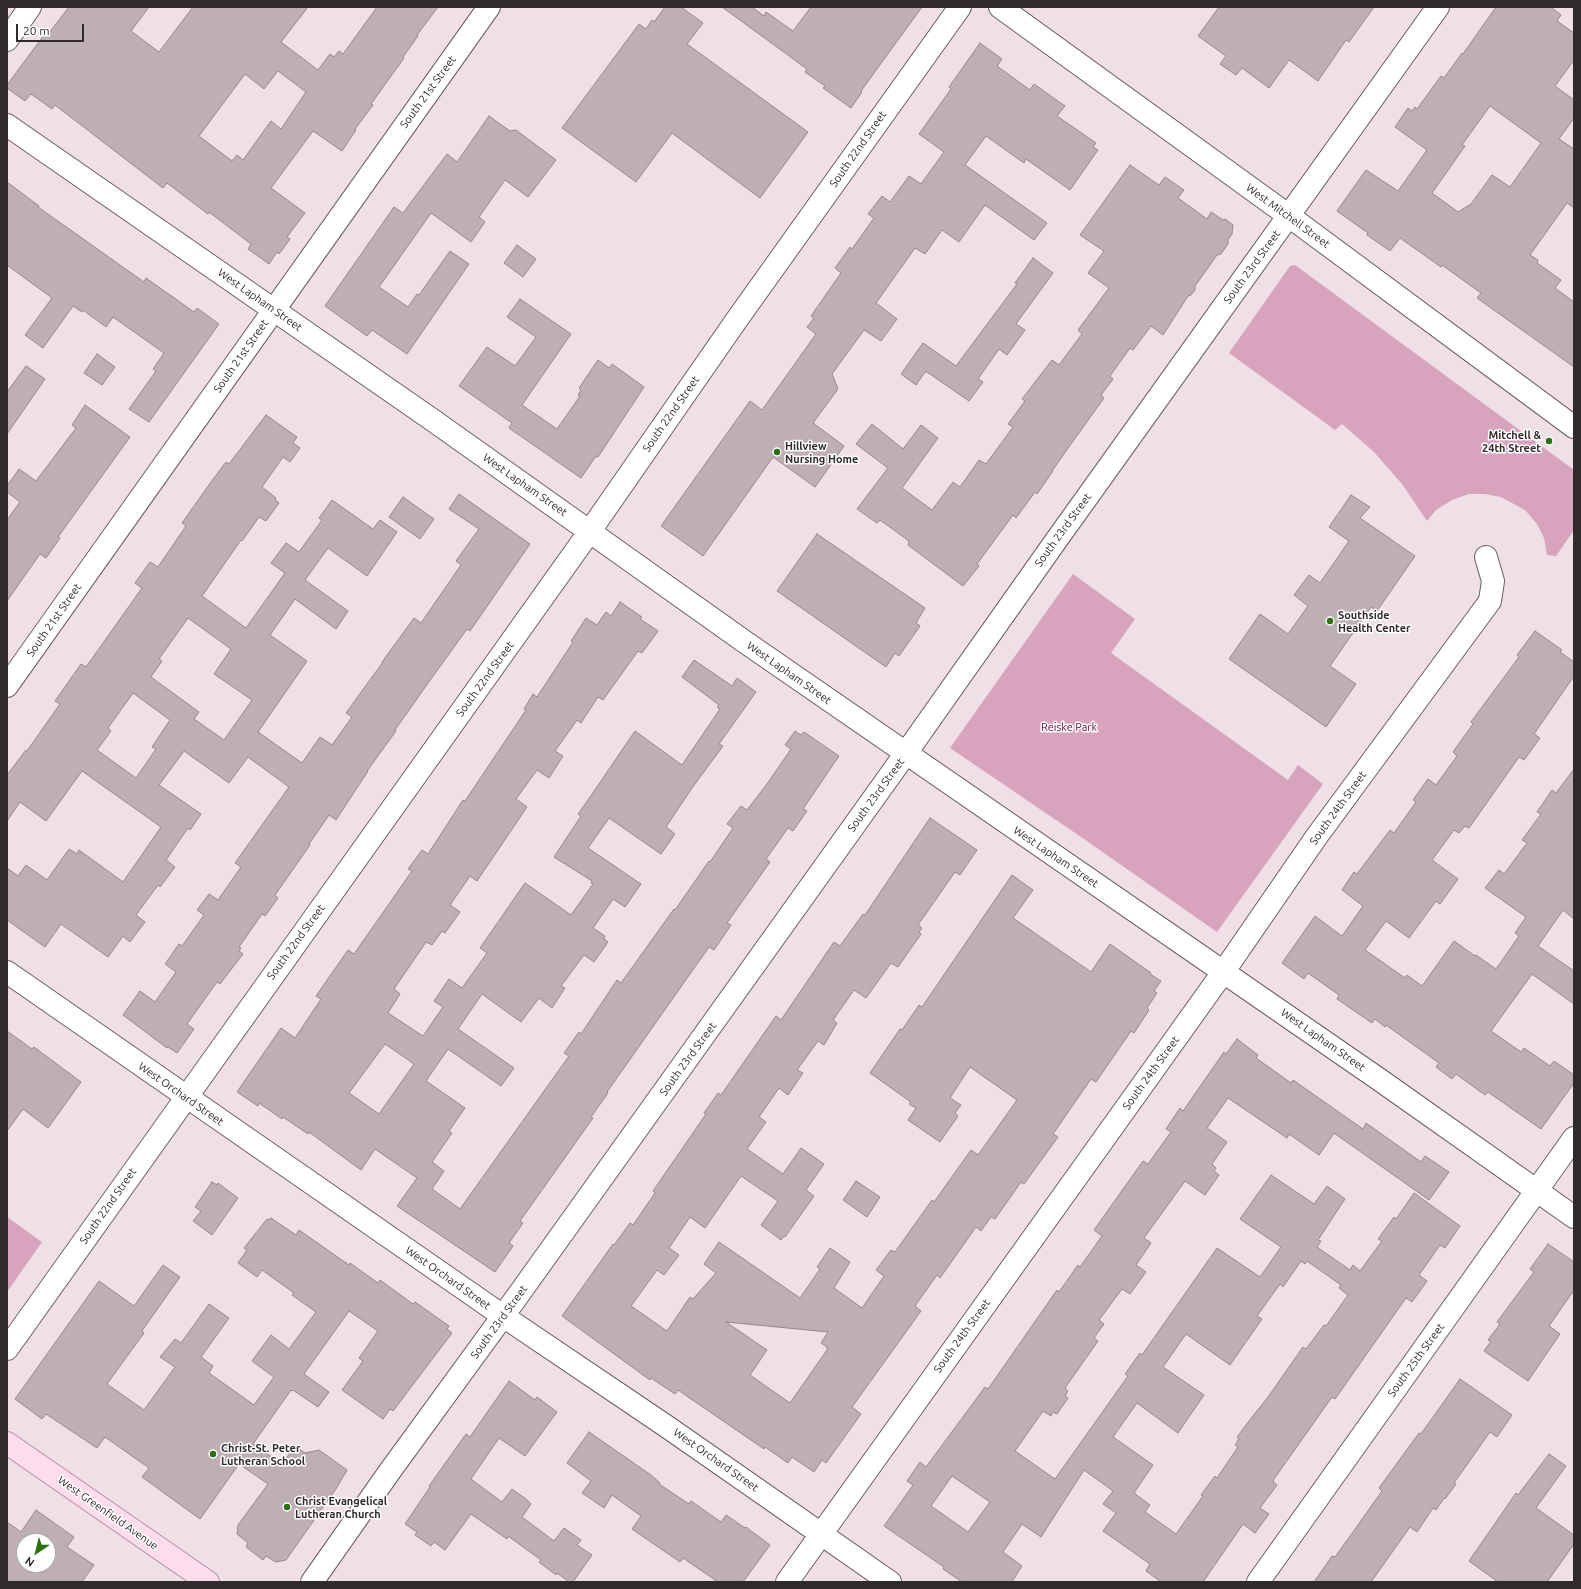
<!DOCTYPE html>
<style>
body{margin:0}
#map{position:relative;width:1581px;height:1589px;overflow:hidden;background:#efdfe6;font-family:Ubuntu,sans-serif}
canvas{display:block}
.frame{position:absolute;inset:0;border:8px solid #302a2c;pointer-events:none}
.north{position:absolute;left:16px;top:1533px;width:40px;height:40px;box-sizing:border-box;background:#fff;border:1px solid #acaaab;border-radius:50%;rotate:215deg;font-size:11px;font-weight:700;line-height:16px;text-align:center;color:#302a2c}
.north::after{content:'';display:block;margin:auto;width:14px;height:18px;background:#2a7112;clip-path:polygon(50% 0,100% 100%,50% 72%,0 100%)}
.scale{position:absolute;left:16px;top:24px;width:68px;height:18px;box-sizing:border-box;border:2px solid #302a2c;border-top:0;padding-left:5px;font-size:12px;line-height:14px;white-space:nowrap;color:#302a2c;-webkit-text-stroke:3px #fff;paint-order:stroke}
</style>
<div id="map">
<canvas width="1581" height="1589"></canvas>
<div class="frame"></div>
<div class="north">N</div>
<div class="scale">20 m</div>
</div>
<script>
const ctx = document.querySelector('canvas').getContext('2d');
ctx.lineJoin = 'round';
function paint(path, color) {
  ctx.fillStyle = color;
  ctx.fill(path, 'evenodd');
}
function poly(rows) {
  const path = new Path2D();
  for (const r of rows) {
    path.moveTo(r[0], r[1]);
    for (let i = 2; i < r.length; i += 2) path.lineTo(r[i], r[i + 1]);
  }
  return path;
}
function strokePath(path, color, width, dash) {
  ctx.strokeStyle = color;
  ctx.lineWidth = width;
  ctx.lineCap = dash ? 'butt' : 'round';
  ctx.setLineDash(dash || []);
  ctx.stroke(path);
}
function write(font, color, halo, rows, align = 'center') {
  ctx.font = font + ' Ubuntu,sans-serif';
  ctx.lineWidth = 3;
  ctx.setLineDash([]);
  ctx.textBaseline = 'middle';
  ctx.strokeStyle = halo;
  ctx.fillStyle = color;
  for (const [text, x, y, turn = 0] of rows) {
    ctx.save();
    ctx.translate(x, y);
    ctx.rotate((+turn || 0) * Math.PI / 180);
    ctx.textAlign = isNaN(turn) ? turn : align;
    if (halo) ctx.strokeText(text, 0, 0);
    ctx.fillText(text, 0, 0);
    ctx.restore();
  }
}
paint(poly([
 [1295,265,1574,470,1574,530,1556,556,1547,555,1544,538,1537,524,1525,510,1501,497,1485,494,1469,494,1452,500,1436,510,1427,521,1402,484,1374,452,1342,424,1335,430,1229,353,1290,266],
 [1073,574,1135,619,1111,653,1288,780,1298,765,1323,784,1217,932,1084,839,950,748],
 [7,1217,42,1242,7,1292]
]), '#d8a3bc');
const building = poly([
 [69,7,149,7,131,31,159,52,193,7,308,7,281,42,318,70,330,54,334,57,339,51,343,54,377,7,438,7,417,35,418,36,403,57,404,58,371,104,373,105,355,129,356,130,342,151,313,131,271,188,305,213,287,237,290,239,279,254,277,252,269,264,248,249,251,244,209,212,208,214,167,183,163,188,55,105,52,109,31,94,25,101,7,88,7,85,47,31,49,33,69,7],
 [278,71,306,92,281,129,271,121,243,160,237,155,232,161,199,136,245,74,264,89,278,71],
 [665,7,681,7,703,23,687,44,808,132,760,198,672,133,636,182,562,128,639,24,646,29,652,20,654,22,665,7],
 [722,7,752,7,764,16,766,12,793,31,811,7,922,7,861,91,862,92,851,108,823,88,825,86,805,72,807,69,722,7],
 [1219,7,1374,7,1349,42,1346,40,1318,81,1289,60,1269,88,1242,68,1236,75,1220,64,1226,56,1198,36,1219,7],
 [1496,7,1551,7,1561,15,1557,21,1574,33,1574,60,1555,86,1574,100,1574,118,1559,139,1574,149,1574,208,1567,203,1530,255,1538,260,1537,263,1561,280,1555,288,1574,302,1574,367,1477,298,1481,293,1442,265,1441,267,1400,238,1390,251,1367,235,1368,233,1337,211,1366,170,1398,191,1427,150,1395,127,1408,108,1412,111,1415,107,1417,109,1441,76,1444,78,1462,53,1463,54,1496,7],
 [1490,106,1541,143,1510,187,1492,175,1471,204,1458,212,1432,193,1465,146,1462,145,1490,106],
 [980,43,1002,59,997,66,1030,90,1034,84,1065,106,1057,116,1096,143,1093,147,1098,150,1070,190,1026,159,1024,163,986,136,965,165,1047,223,1034,240,985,205,959,242,942,230,925,254,915,248,876,303,897,319,881,341,864,330,832,374,838,389,813,423,844,446,815,487,773,457,703,556,661,526,750,401,762,410,816,334,807,327,814,318,811,316,841,273,835,268,850,247,852,249,874,218,868,214,882,196,890,202,909,176,921,184,944,152,919,134,951,89,949,87,980,43],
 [489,116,510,131,516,130,556,160,528,197,505,180,479,217,485,222,471,242,431,213,379,287,408,307,417,294,419,295,450,251,469,264,407,354,372,330,367,336,325,306,394,207,403,213,447,154,457,162,489,116],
 [1130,165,1159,185,1165,177,1184,190,1178,198,1207,219,1211,212,1223,220,1225,219,1233,225,1232,234,1228,240,1228,244,1221,254,1217,255,1195,286,1195,290,1191,295,1188,296,1163,335,1151,326,1133,350,1130,348,1110,376,1113,379,1101,395,1104,398,1071,444,1052,471,1053,471,1037,494,1035,492,1016,518,1013,515,977,564,979,566,963,586,908,545,909,541,880,520,877,523,857,509,888,468,856,444,872,424,903,449,921,425,938,438,902,488,932,510,953,482,960,487,979,460,986,464,1013,427,1008,424,1025,401,1022,399,1052,360,1059,365,1082,334,1078,330,1109,288,1088,273,1104,251,1080,235,1130,165],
 [7,182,39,206,38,207,144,282,146,278,194,312,197,308,219,324,149,422,129,409,156,371,153,369,164,353,113,317,106,327,83,310,82,312,73,306,43,348,25,335,52,298,7,265,7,182],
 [517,245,536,259,523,277,504,263,517,245],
 [1033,258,1053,273,1016,324,1025,330,1007,355,999,349,978,379,983,382,969,401,927,372,925,372,916,385,901,374,923,343,956,366,1017,284,1015,283,1033,258],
 [520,299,571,334,522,405,557,429,580,396,578,395,581,390,579,388,598,360,609,368,612,364,644,387,598,457,596,456,581,478,509,428,512,423,459,386,487,347,515,366,536,337,507,317,520,299],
 [97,354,115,367,102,385,84,373,97,354],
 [26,366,45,379,7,434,7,392,26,366],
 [85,405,130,437,58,537,60,538,46,558,40,554,7,601,7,520,20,502,7,492,7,486,19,469,36,481,76,428,72,425,85,405],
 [266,415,297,437,293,443,300,448,290,462,283,457,262,487,276,498,275,500,279,503,266,521,259,517,242,541,241,540,202,596,246,628,285,573,271,563,286,543,299,552,322,520,319,518,332,500,373,529,380,520,397,532,367,576,328,548,305,580,348,611,336,629,295,599,270,635,307,661,258,732,302,763,320,737,332,745,352,717,346,713,383,662,382,662,414,618,421,623,461,565,456,561,479,529,449,509,459,494,530,544,470,631,467,629,431,679,395,730,396,731,367,771,368,771,336,820,329,815,309,844,310,845,275,895,278,898,265,916,262,914,239,947,241,948,239,951,243,954,220,984,217,982,187,1024,194,1029,177,1053,168,1047,167,1048,123,1015,140,991,155,1002,176,972,165,964,179,944,182,946,204,915,197,910,209,894,218,900,241,867,235,863,289,787,248,757,229,783,184,751,159,785,201,814,190,830,188,828,166,860,175,867,160,887,158,885,136,915,145,922,130,942,123,936,108,957,61,924,45,947,7,920,7,868,18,876,26,865,47,880,69,849,77,854,79,850,123,882,161,827,82,771,46,821,20,802,7,821,7,775,26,750,27,751,60,704,55,701,81,664,86,667,142,588,135,583,150,562,158,567,186,526,182,523,211,482,226,462,229,464,266,415],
 [188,618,231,649,214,674,252,700,224,740,194,719,199,712,151,677,162,661,159,659,188,618],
 [133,693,170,720,152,747,156,749,136,778,97,750,111,731,108,728,133,693],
 [1351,495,1370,507,1360,518,1415,556,1377,611,1371,607,1330,666,1356,684,1326,727,1229,659,1260,614,1288,634,1308,606,1294,595,1309,575,1320,583,1349,541,1329,527,1351,495],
 [403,497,434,519,420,539,389,517,403,497],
 [817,534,925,608,916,623,920,626,899,656,895,653,886,667,777,591,817,534],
 [620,602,642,617,640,619,658,631,642,653,638,651,603,700,598,697,581,723,577,720,555,751,563,756,549,778,537,770,516,799,527,807,477,881,470,876,450,905,460,912,445,933,442,931,432,945,426,942,394,989,400,994,388,1013,423,1036,443,1007,434,1001,449,979,462,988,487,953,480,948,525,883,571,915,593,884,591,883,592,881,554,857,581,816,578,814,586,803,635,731,682,765,720,709,717,707,719,705,682,677,694,660,732,686,737,678,756,692,719,744,723,746,692,788,666,827,675,834,661,854,609,818,588,848,641,884,625,907,613,899,593,928,605,936,604,939,608,942,594,962,584,955,561,986,565,988,552,1008,539,998,521,1022,482,994,458,1029,514,1068,501,1086,448,1049,426,1081,465,1108,449,1131,452,1133,432,1162,444,1171,432,1189,460,1209,569,1056,564,1053,579,1032,581,1034,617,980,621,983,674,909,675,910,709,861,710,862,733,828,727,824,741,806,747,810,767,784,791,749,785,745,795,731,801,735,804,732,839,756,803,809,807,811,793,831,788,828,766,859,770,862,727,923,731,925,714,950,709,947,607,1092,608,1093,591,1117,593,1118,520,1221,523,1223,509,1243,513,1246,495,1272,397,1206,417,1178,375,1149,361,1170,309,1132,308,1134,283,1117,282,1119,259,1103,258,1106,237,1092,281,1028,295,1038,321,999,316,996,348,950,354,954,412,871,408,869,422,850,428,854,463,800,465,801,526,710,524,709,533,694,537,697,556,668,573,642,571,641,586,618,597,625,606,612,611,616,620,602],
 [385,1044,414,1064,379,1114,349,1093,385,1044],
 [1535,631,1562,650,1560,652,1574,662,1574,676,1534,734,1540,738,1524,760,1519,757,1469,828,1465,826,1459,833,1454,830,1432,860,1458,879,1440,904,1436,901,1409,938,1386,921,1365,950,1405,978,1407,975,1422,986,1454,941,1475,956,1476,955,1496,969,1519,936,1515,933,1526,917,1485,888,1499,870,1504,874,1527,843,1522,840,1541,814,1537,812,1552,790,1556,793,1574,769,1574,919,1563,910,1538,946,1574,971,1574,1004,1532,974,1491,1031,1521,1052,1524,1048,1550,1066,1554,1061,1574,1075,1574,1083,1541,1129,1488,1092,1485,1095,1456,1074,1452,1079,1436,1067,1439,1063,1386,1025,1385,1027,1375,1019,1372,1023,1337,999,1339,995,1308,973,1304,979,1282,963,1315,916,1342,936,1363,906,1342,890,1354,872,1357,874,1390,830,1394,833,1416,802,1413,800,1428,779,1436,785,1457,756,1453,752,1473,724,1471,722,1519,657,1517,655,1535,631],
 [930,818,977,850,960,875,955,872,918,925,922,928,919,932,921,934,898,967,891,963,866,998,854,990,833,1020,837,1023,824,1045,818,1041,797,1070,803,1073,788,1095,779,1088,759,1117,766,1122,747,1149,783,1174,801,1148,824,1164,806,1190,814,1196,785,1237,784,1236,781,1240,761,1225,778,1201,741,1176,705,1228,690,1217,669,1248,679,1255,664,1275,657,1270,631,1306,667,1331,690,1297,693,1299,716,1273,704,1264,719,1242,800,1298,820,1269,817,1267,830,1248,850,1262,834,1288,862,1308,884,1276,876,1270,891,1250,895,1252,932,1200,934,1202,971,1150,978,1155,1017,1100,970,1067,950,1098,961,1105,955,1113,958,1116,940,1142,908,1120,916,1108,909,1104,911,1102,870,1073,900,1029,902,1030,919,1005,922,1007,1012,875,1033,890,1013,918,1091,972,1110,944,1151,973,1150,974,1161,981,1154,991,1157,993,1147,1008,1149,1010,1134,1033,1131,1031,1096,1082,1091,1079,1053,1134,1058,1137,1024,1184,1021,1182,995,1219,991,1217,981,1231,976,1227,940,1278,937,1275,915,1306,921,1311,852,1407,861,1414,826,1463,822,1460,814,1472,792,1457,788,1463,765,1447,764,1449,678,1390,675,1394,651,1378,650,1380,562,1316,613,1244,614,1245,630,1223,633,1225,655,1193,653,1191,706,1114,704,1113,718,1093,721,1095,776,1016,781,1020,834,942,840,946,863,914,865,915,930,818],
 [726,1322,828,1332,821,1343,827,1347,827,1350,790,1403,750,1375,767,1350,726,1322],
 [7,1031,32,1049,34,1047,81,1082,48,1128,23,1109,7,1131,7,1031],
 [1237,1039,1258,1055,1256,1058,1291,1083,1293,1080,1363,1129,1366,1123,1421,1162,1425,1156,1449,1172,1429,1200,1334,1133,1319,1155,1289,1134,1287,1138,1228,1098,1207,1128,1227,1142,1212,1164,1216,1168,1214,1171,1219,1175,1205,1195,1185,1181,1144,1238,1151,1243,1136,1265,1146,1272,1130,1294,1122,1289,1099,1320,1104,1324,1094,1338,1098,1341,1065,1388,1068,1391,1065,1396,1068,1398,1057,1414,1053,1412,1051,1416,1043,1411,1015,1451,1055,1479,1128,1376,1125,1374,1140,1353,1142,1355,1217,1248,1260,1277,1281,1247,1240,1219,1271,1175,1314,1204,1327,1186,1345,1199,1318,1240,1321,1241,1317,1247,1350,1270,1353,1265,1360,1271,1382,1241,1378,1239,1394,1217,1396,1219,1414,1193,1460,1226,1445,1248,1440,1245,1419,1275,1427,1281,1412,1302,1406,1298,1335,1399,1332,1397,1274,1479,1273,1482,1277,1485,1260,1508,1269,1514,1255,1533,1243,1524,1203,1582,1161,1582,1146,1571,1150,1564,1103,1531,1116,1513,1103,1504,1113,1491,1084,1470,1041,1537,1022,1524,1003,1552,1022,1566,1012,1582,962,1582,943,1569,944,1567,884,1526,913,1485,907,1481,920,1462,926,1467,985,1387,988,1389,1057,1290,1059,1292,1078,1265,1080,1267,1102,1236,1094,1230,1143,1161,1148,1164,1171,1132,1166,1129,1180,1108,1183,1111,1224,1052,1226,1054,1237,1039],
 [1301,1261,1305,1264,1307,1261,1341,1285,1339,1288,1348,1295,1326,1326,1324,1325,1306,1349,1303,1347,1268,1397,1249,1421,1237,1437,1239,1439,1235,1445,1238,1447,1217,1478,1215,1476,1201,1495,1203,1496,1176,1534,1145,1512,1150,1505,1134,1493,1153,1465,1113,1437,1137,1403,1178,1433,1204,1395,1163,1367,1186,1334,1230,1365,1262,1319,1257,1316,1280,1284,1283,1287,1301,1261],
 [952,1476,990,1502,968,1532,931,1506,952,1476],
 [856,1181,880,1197,867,1217,843,1200,856,1181],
 [212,1182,217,1185,218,1183,238,1198,212,1235,193,1221,201,1211,195,1207,212,1182],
 [271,1218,296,1235,299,1230,349,1265,350,1263,378,1283,380,1280,413,1304,415,1302,449,1326,447,1329,452,1333,393,1411,390,1409,383,1419,342,1390,363,1361,359,1358,378,1331,349,1311,304,1374,329,1392,318,1407,293,1390,292,1391,291,1390,253,1444,282,1464,295,1446,305,1453,319,1450,347,1470,336,1489,286,1560,276,1562,266,1556,263,1560,246,1547,248,1543,237,1534,238,1525,268,1484,239,1464,200,1519,142,1477,149,1468,105,1437,97,1448,46,1414,42,1419,15,1399,99,1281,134,1306,163,1265,180,1277,151,1318,142,1331,144,1333,107,1384,144,1410,175,1367,160,1357,175,1339,181,1343,209,1304,229,1318,201,1357,213,1366,209,1373,254,1405,274,1377,252,1361,271,1335,289,1349,316,1312,292,1295,294,1293,262,1270,257,1277,238,1263,247,1250,244,1248,267,1219,269,1220,271,1218],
 [1548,1244,1574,1262,1574,1290,1549,1326,1560,1334,1528,1381,1484,1351,1491,1341,1488,1340,1500,1324,1497,1322,1534,1272,1530,1269,1548,1244],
 [1460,1379,1512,1415,1497,1437,1490,1432,1454,1483,1456,1484,1445,1499,1444,1498,1436,1510,1433,1508,1417,1532,1410,1527,1371,1582,1314,1582,1332,1556,1335,1557,1353,1532,1382,1491,1379,1488,1419,1433,1421,1434,1460,1379],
 [509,1381,535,1400,537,1397,557,1412,525,1456,499,1438,471,1479,502,1502,512,1489,526,1499,531,1504,522,1517,554,1541,564,1528,581,1540,577,1545,592,1555,573,1582,569,1582,557,1573,556,1575,539,1562,541,1560,508,1536,507,1539,471,1514,445,1550,434,1542,431,1546,415,1535,417,1532,405,1524,430,1487,429,1486,466,1434,470,1437,509,1381],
 [589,1432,651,1475,660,1483,659,1484,689,1504,691,1501,721,1522,726,1515,745,1528,746,1527,770,1545,743,1582,718,1582,683,1558,680,1562,632,1529,641,1516,612,1495,604,1508,582,1493,591,1481,567,1463,589,1432],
 [1549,1454,1566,1466,1536,1508,1574,1535,1574,1544,1547,1582,1498,1582,1469,1561,1516,1493,1518,1495,1549,1454],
 [36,1510,74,1537,67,1547,94,1565,82,1582,7,1582,7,1522,21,1532,36,1510],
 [24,1541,48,1541,48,1565,24,1565,24,1541]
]);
paint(building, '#beafb5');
strokePath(building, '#96888e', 1);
const minor = poly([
 [1000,7,1289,216,1574,427],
 [7,40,30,7],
 [7,125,434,421,745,642,1380,1080,1574,1217],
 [7,686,489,7],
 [7,972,503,1316,666,1426,890,1582],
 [7,1349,590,531,738,318,960,7],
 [312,1582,390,1471,519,1294,906,753,1055,542,1438,7],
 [787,1582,1224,971,1317,836,1490,601,1493,581,1486,557],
 [1258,1582,1574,1138]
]);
const major = poly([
 [7,1443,208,1582]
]);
strokePath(minor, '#695c62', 24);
strokePath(major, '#b58fa0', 24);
strokePath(minor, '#fff', 22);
strokePath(major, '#fedceb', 22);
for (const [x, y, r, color] of [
 [1549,441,4,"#2a7112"],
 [777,452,4,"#2a7112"],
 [1330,621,4,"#2a7112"],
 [213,1454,4,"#2a7112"],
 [287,1507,4,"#2a7112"]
]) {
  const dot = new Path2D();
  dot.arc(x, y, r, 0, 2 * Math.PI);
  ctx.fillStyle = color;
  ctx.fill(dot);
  strokePath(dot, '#fff', 1.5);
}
write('11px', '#302a2c', '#fff', [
 ["South 21st Street",428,92,-54],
 ["South 22nd Street",858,149,-55],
 ["West Mitchell Street",1288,216,36],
 ["South 23rd Street",1252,267,-54],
 ["West Lapham Street",260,300,35],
 ["South 21st Street",241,356,-55],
 ["South 22nd Street",671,414,-55],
 ["West Lapham Street",525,485,35],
 ["South 23rd Street",1063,530,-54],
 ["South 21st Street",54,620,-55],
 ["West Lapham Street",789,673,35],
 ["South 22nd Street",485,679,-54],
 ["South 23rd Street",876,795,-54],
 ["South 24th Street",1338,808,-54],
 ["West Lapham Street",1056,857,34],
 ["South 22nd Street",296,942,-54],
 ["West Lapham Street",1323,1040,35],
 ["South 23rd Street",688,1059,-54],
 ["South 24th Street",1151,1073,-54],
 ["West Orchard Street",181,1094,35],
 ["South 22nd Street",108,1206,-55],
 ["West Orchard Street",448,1278,35],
 ["South 23rd Street",499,1322,-54],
 ["South 24th Street",962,1336,-54],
 ["South 25th Street",1416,1360,-54],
 ["West Orchard Street",716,1460,35],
 ["West Greenfield Avenue",108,1513,35]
]);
write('bold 11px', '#302a2c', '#fff', [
 ["Mitchell &",1541,435,"right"],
 ["24th Street",1541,448,"right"],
 ["Hillview",785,446],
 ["Nursing Home",785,459],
 ["Southside",1338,615],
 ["Health Center",1338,628],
 ["Christ-St. Peter",221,1448],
 ["Lutheran School",221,1461],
 ["Christ Evangelical",295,1501],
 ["Lutheran Church",295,1514]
], 'left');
write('11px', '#650b42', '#fff', [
 ["Reiske Park",1069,727]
]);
</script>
